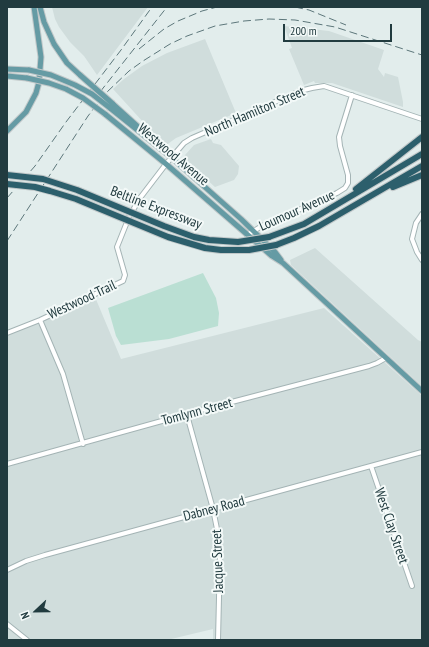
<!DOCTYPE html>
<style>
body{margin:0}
#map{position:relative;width:429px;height:647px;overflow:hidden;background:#e2edec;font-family:"PT Sans Narrow",sans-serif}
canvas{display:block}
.frame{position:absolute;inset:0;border:8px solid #213b3f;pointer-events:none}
.north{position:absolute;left:16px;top:591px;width:40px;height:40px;-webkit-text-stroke:3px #f3f9f8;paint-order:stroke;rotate:248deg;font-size:11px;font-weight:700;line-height:16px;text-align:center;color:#213b3f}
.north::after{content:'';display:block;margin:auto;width:14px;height:18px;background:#213b3f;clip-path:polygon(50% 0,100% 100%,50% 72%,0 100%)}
.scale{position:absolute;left:283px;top:24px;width:109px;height:18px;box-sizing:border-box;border:2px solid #213b3f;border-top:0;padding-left:5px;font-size:12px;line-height:14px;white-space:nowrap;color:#213b3f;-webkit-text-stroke:3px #f3f9f8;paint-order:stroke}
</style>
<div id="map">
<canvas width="429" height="647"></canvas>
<div class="frame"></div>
<div class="north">N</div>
<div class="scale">200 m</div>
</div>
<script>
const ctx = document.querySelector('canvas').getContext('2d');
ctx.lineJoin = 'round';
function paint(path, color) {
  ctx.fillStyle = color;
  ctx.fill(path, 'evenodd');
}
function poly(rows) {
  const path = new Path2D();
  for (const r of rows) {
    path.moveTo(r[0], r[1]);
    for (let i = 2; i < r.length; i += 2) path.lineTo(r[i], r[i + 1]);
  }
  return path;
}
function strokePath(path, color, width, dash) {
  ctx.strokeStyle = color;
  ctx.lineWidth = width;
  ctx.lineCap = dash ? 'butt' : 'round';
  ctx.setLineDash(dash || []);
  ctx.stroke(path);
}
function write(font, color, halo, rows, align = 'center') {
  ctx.font = font + ' "PT Sans Narrow",sans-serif';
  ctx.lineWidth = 4;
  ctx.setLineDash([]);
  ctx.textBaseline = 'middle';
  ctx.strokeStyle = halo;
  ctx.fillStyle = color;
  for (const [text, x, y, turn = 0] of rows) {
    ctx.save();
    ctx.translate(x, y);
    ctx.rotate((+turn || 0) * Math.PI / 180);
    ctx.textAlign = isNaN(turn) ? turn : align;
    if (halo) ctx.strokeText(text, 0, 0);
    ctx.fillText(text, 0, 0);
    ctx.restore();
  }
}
paint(poly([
 [52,7,148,7,97,75,84,56,70,42,59,27,55,19],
 [284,26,329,31,384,50,378,69,384,77,385,73,398,77,403,102,403,107,332,83,315,83,314,81,304,85,289,49,292,48],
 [205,39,236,113,176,138,165,146,113,89,124,79,142,66,167,53],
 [211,139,213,143,221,145,239,166,238,174,234,180,215,187,184,159,185,155,194,145],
 [315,248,418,340,422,342,422,386,291,265,290,260],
 [95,297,121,359,324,308,422,396,422,640,213,640,213,629,167,640,7,640,7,335]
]), '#d0dddc');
paint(poly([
 [203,273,216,298,219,313,218,326,169,339,121,345,116,336,108,308]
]), '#badfd3');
const minor = poly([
 [422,214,416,223,412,239,417,252,422,260],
 [247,235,262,226,337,193,345,188,348,183,348,175,340,146,339,137,352,95],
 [40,320,63,374,83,444],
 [7,333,40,320,123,281,125,275,117,247,129,217,140,198,166,164,184,143,192,138,300,91,312,88,324,86,422,119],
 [187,415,213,509,218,534,220,555,218,640],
 [7,464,205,409,369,366,377,363,386,358],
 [371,466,412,586],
 [7,570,26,561,45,555,422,452],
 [7,624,27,640]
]);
const major = poly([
 [40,7,44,22,54,44,67,63,80,75],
 [7,69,29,70],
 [7,76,27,78],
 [113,104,154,141],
 [110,108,171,157,241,219,275,252,281,260],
 [105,114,166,164,272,256,283,263,422,391],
 [7,131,26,112,36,93,39,82,41,57,34,7]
]);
const highway = poly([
 [393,187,422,175],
 [356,189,422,137],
 [269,237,304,224,422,154],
 [276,245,294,238,319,226,422,166]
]);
strokePath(minor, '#a4b4b5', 6);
strokePath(major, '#c1c8c9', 7);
strokePath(highway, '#c1c8c9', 8);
strokePath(minor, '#fff', 4);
strokePath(major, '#659ba4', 5);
strokePath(highway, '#2c5f6c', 6);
strokePath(poly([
 [295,7,309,10,346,25],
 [139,49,164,29,178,21,202,11,217,7],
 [100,92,167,7],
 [7,198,35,166,66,122,121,50,152,7],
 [7,241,88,116,106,93,129,71,143,61,170,44,187,36,215,26,244,21,269,19,295,20,335,27,422,55]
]), '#5c767a', 1, [8, 4]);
const majorBridge = poly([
 [29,70,51,75,75,85,92,94,110,108],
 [80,75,113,104],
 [27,78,49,83,66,89,83,98,105,114]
]);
const highwayBridge = poly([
 [7,175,43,179,77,190,164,226,194,237,209,240,238,242,269,237],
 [7,184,35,187,50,191,76,199,168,237,205,248,221,250,249,250,276,245]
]);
strokePath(majorBridge, '#c1c8c9', 7, []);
strokePath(highwayBridge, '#c1c8c9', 8, []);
strokePath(majorBridge, '#659ba4', 5);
strokePath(highwayBridge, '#2c5f6c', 6);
write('14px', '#213b3f', '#f3f9f8', [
 ["North Hamilton Street",255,112,-23],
 ["Westwood Avenue",173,155,40],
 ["Beltline Expressway",156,208,21],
 ["Loumour Avenue",297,211,-24],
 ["Westwood Trail",82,300,-25],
 ["Tomlynn Street",197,412,-15],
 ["Dabney Road",214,509,-15],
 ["West Clay Street",391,526,71],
 ["Jacque Street",218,561,-92]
]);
</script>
